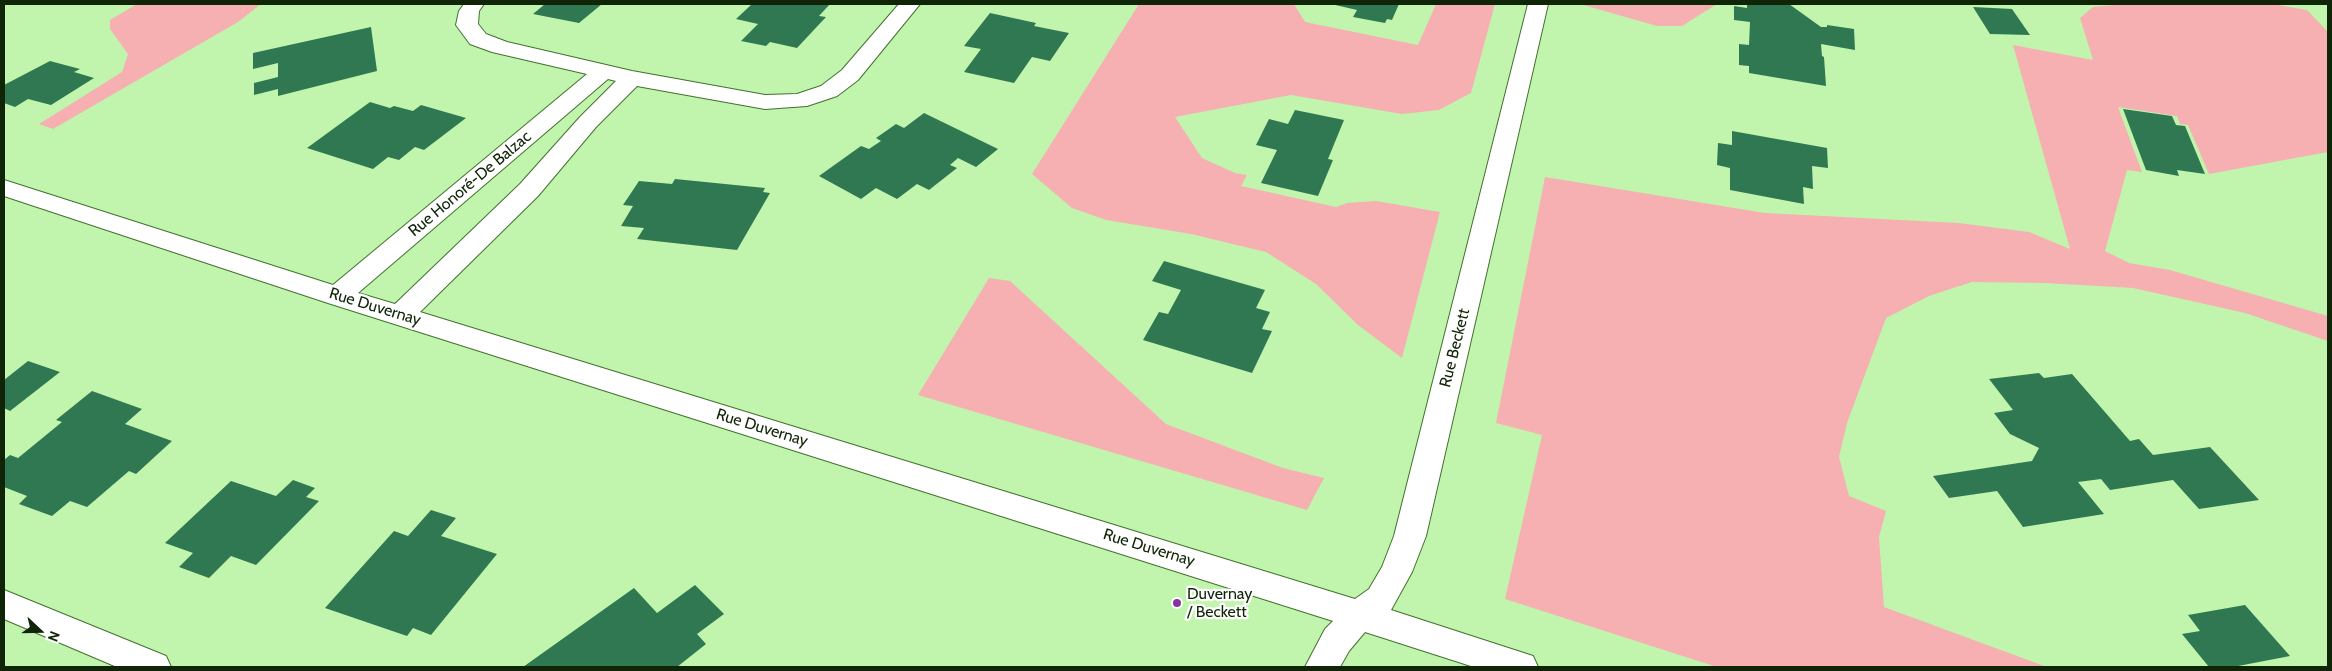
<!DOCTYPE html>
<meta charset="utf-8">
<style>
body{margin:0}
#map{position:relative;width:2332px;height:671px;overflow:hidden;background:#c1f5ad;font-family:Cabin,sans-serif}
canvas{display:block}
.frame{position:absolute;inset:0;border:5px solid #102408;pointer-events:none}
.north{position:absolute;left:15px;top:606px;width:50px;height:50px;-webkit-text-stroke:4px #fff;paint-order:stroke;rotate:111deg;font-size:14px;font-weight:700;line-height:20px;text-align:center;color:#102408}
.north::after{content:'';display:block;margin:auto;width:18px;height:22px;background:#102408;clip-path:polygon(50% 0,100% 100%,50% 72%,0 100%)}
</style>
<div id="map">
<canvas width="2332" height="671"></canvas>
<div class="frame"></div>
<div class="north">N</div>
</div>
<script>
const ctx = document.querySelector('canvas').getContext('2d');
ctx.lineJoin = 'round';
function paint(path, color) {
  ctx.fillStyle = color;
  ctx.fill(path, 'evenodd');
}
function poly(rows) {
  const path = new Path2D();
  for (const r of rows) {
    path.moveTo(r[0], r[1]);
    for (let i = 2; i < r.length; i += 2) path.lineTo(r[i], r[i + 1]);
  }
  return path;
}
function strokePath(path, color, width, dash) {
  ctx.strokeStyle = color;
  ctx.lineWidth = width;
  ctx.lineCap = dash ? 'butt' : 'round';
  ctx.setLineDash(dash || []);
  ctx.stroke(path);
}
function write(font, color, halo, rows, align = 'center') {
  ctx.font = font + ' Cabin,sans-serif';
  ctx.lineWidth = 4.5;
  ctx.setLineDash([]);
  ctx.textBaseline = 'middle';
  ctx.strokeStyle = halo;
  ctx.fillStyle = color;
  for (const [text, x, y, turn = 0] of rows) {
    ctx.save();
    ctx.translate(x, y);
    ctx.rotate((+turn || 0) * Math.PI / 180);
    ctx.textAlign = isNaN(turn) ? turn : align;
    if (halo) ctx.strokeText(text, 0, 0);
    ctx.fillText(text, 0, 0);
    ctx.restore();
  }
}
paint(poly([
 [137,4,261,4,238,22,53,129,39,124,122,72,128,54,110,29,110,20],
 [1139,4,1294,4,1305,22,1418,45,1436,4,1495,4,1471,93,1439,110,1402,114,1291,95,1175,117,1202,158,1235,173,1247,175,1241,186,1336,207,1347,203,1376,201,1440,212,1402,358,1358,325,1316,284,1266,252,1191,234,1106,220,1072,208,1032,174],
 [1580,4,1717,4,1682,26,1657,26],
 [2125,4,2272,4,2307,10,2328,32,2328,152,2209,174,2188,125,2180,124,2177,116,2118,107,2142,172,2127,170,2105,251,2129,263,2170,270,2328,316,2328,341,2245,313,2133,288,2044,283,1972,282,1929,296,1886,318,1847,423,1839,457,1849,496,1886,511,1879,537,1884,607,2047,667,1717,667,1505,599,1542,435,1496,423,1545,177,1765,213,1959,223,2029,232,2070,249,2013,45,2093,60,2080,18,2093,7],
 [989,278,1010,281,1166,424,1283,468,1324,478,1307,510,918,395]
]), '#f6b0b2');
paint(poly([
 [545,4,602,4,579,23,533,14],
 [752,4,830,4,819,16,826,17,797,48,770,42,766,46,741,41,758,24,736,19],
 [1331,4,1399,4,1392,20,1387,19,1385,23,1353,17,1357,10],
 [1747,4,1789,4,1821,27,1827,27,1827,25,1854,29,1855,50,1821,44,1822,56,1824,57,1826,86,1749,73,1749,66,1739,65,1739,44,1749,45,1750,22,1734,20,1734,6,1747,8],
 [1973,7,2012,9,2030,35,1990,34],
 [990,13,1036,23,1034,26,1069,33,1050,61,1032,57,1014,83,964,72,981,49,964,46],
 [371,27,377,71,278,96,278,89,254,95,254,83,278,77,278,63,253,69,253,53],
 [50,61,80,69,74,72,94,78,51,105,28,99,15,107,4,103,4,85],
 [370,102,390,108,394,106,413,111,421,105,466,118,424,150,415,147,399,160,388,157,373,169,307,148],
 [2123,109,2172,116,2176,125,2185,126,2205,174,2177,170,2179,176,2146,170],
 [1295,110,1344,120,1328,159,1333,160,1318,196,1261,183,1277,150,1256,145,1269,119,1288,124],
 [924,113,998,149,976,167,958,158,950,165,957,168,929,190,917,184,897,199,876,188,861,199,819,176,861,146,869,149,881,141,876,138,896,124,904,128],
 [1732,131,1827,148,1828,168,1812,166,1813,189,1803,187,1804,204,1730,190,1730,168,1717,165,1718,143,1732,145],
 [675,179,765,188,763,192,770,193,737,250,637,239,644,228,621,226,633,206,623,205,639,181,672,184],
 [1164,261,1265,290,1256,308,1270,312,1262,329,1272,331,1252,373,1143,340,1159,312,1168,314,1181,290,1152,281],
 [28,361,60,372,10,411,4,408,4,380],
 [2039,373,2044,378,2072,374,2130,441,2139,439,2153,455,2210,447,2259,500,2199,509,2173,480,2110,490,2101,479,2078,482,2104,514,2023,527,1997,491,1949,498,1933,476,2032,461,2039,448,2010,434,1994,413,2013,410,1989,379],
 [92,391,142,409,125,424,172,441,136,474,129,471,87,507,70,501,52,516,19,504,27,496,4,487,4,460,10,455,18,458,62,422,56,420],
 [293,480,315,488,306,497,319,501,256,565,231,556,209,578,179,567,193,553,165,543,231,481,276,496],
 [431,510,456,518,441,536,497,554,431,635,413,628,407,636,325,608,394,531,408,536],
 [695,585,724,614,697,634,706,644,677,667,523,667,634,588,657,613],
 [2245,605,2290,656,2233,667,2209,667,2182,634,2200,631,2188,615]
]), '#307852');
const street = poly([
 [464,4,484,4,479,11,478,24,486,34,507,42,632,71,765,95,797,94,821,86,842,70,899,4,920,4,858,80,837,96,807,106,765,109,637,86,596,127,538,196,420,312,1355,599,1369,589,1382,567,1394,536,1528,4,1548,4,1426,536,1412,572,1391,610,1533,656,1538,667,1474,667,1365,632,1349,651,1340,667,1305,667,1325,629,1333,621,328,303,4,196,4,180,333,285,587,74,492,52,470,44,456,25,459,11,464,4],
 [608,79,616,81,580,117,520,184,395,304,358,293,608,79],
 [4,590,166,656,171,667,117,667,4,619,4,590]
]);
strokePath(street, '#43712e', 2);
paint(street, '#fff');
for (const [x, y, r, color] of [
 [1177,603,5,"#8733a1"]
]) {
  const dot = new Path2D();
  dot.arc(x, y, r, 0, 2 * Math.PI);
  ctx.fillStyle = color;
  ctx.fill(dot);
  strokePath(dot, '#fff', 2);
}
write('16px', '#102408', '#fff', [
 ["Rue Honoré-De Balzac",470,184,-40],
 ["Rue Duvernay",375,307,17],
 ["Rue Beckett",1455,348,-76],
 ["Rue Duvernay",762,428,17],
 ["Rue Duvernay",1149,548,17]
]);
write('16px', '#102408', '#fff', [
 ["Duvernay",1187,594],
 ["/ Beckett",1187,612]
], 'left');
</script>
